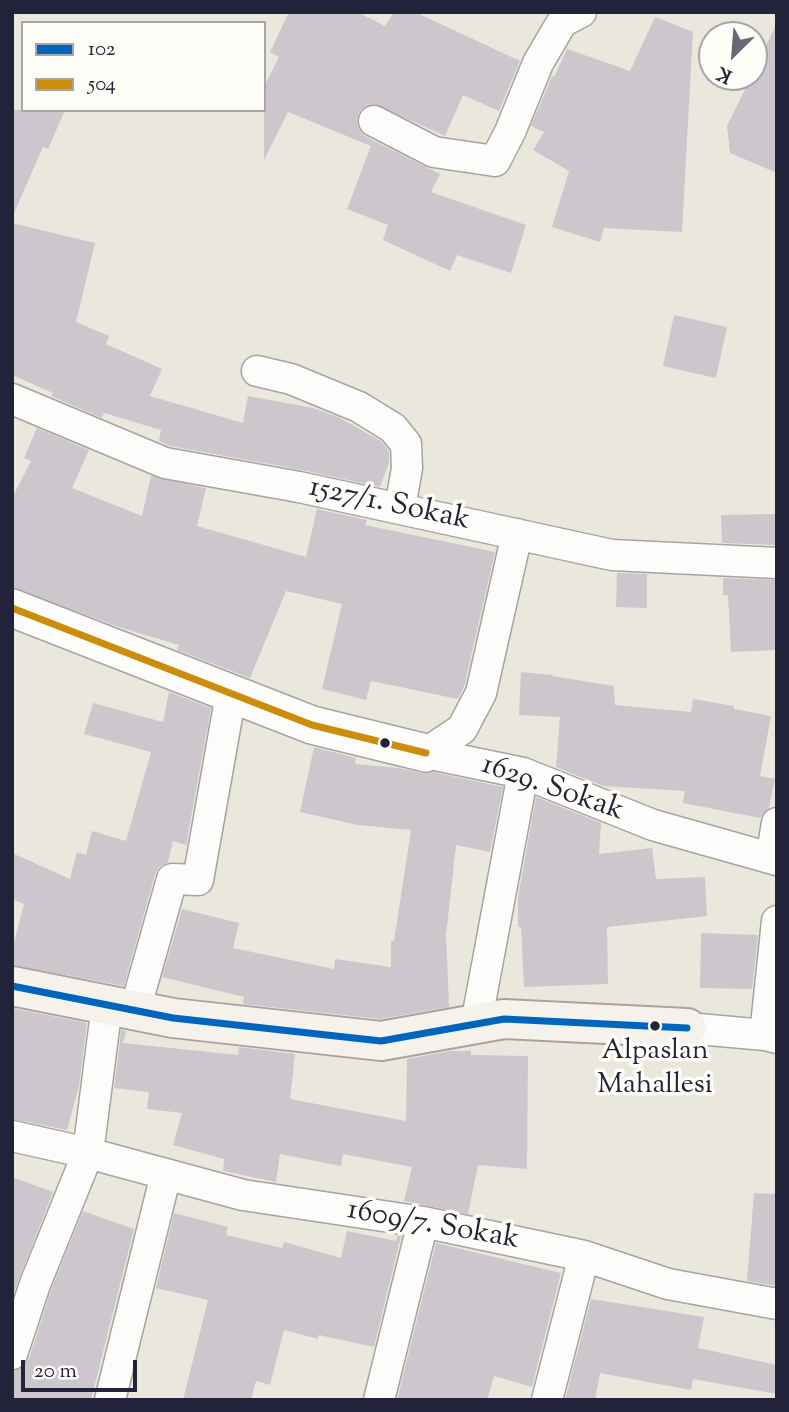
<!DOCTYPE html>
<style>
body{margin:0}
#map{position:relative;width:789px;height:1412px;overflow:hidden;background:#eae8dc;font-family:"Sorts Mill Goudy",serif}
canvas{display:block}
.frame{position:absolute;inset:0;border:14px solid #22223b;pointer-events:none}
.legend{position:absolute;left:21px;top:21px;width:245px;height:91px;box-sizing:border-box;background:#fdfcf7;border:2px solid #a5a5ac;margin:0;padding:9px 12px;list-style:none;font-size:21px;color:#22223b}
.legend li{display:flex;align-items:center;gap:14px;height:35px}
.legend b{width:35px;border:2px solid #a5a5ac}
.north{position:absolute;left:698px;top:21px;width:70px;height:70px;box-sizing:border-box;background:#fdfcf7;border:2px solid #a5a5ac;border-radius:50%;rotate:205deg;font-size:19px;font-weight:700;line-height:28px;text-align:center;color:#22223b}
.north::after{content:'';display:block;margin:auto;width:24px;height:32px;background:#686773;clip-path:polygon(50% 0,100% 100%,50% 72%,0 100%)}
.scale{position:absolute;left:21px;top:1360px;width:116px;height:32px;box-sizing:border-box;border:4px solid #22223b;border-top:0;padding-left:9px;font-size:21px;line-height:24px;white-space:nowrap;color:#22223b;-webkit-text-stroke:5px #fdfcf7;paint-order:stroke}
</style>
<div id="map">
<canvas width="789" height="1412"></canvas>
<div class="frame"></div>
<ul class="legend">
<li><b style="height:9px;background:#0065bd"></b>102</li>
<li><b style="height:9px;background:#cc8c0c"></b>504</li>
</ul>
<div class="north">K</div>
<div class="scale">20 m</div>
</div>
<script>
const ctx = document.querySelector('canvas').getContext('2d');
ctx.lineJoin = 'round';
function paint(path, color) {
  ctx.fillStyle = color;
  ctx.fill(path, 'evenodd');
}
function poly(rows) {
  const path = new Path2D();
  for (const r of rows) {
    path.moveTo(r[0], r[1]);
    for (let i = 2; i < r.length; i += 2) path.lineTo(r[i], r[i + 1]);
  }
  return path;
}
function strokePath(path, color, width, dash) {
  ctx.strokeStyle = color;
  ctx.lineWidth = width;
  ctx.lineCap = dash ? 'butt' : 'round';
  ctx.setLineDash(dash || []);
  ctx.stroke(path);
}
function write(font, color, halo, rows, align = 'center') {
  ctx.font = font + ' "Sorts Mill Goudy",serif';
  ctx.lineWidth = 7;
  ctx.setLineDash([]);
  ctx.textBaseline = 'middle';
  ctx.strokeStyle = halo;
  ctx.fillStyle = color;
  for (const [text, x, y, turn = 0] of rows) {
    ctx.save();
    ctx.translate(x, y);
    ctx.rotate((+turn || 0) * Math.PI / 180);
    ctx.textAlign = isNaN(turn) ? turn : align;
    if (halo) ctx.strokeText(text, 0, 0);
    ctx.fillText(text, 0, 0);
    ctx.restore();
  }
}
paint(poly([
 [289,12,357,12,385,26,394,12,415,12,520,61,499,111,463,95,445,136,374,104,364,107,359,112,357,121,359,130,366,137,440,174,431,192,526,225,511,273,457,255,450,271,383,240,388,225,347,209,371,146,288,112,264,160,264,87,279,57,270,52],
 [655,17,693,32,682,232,604,228,600,242,552,227,569,171,533,150,544,132,531,126,552,76,554,77,567,49,630,71],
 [777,23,777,173,730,153,727,126,751,77,754,77,754,70],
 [12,110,65,110,48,149,43,147,12,218],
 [12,223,95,243,76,322,109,336,106,344,162,369,150,396,243,423,248,396,313,408,338,417,381,441,389,451,389,463,380,487,302,470,170,446,159,441,161,430,104,413,102,418,51,396,53,393,12,375],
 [674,315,727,327,716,378,663,366],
 [37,428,89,450,72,488,142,516,151,476,206,488,197,526,306,557,317,509,367,520,365,525,495,552,464,687,458,699,371,681,366,700,322,689,342,604,286,591,250,678,177,650,179,645,122,628,12,588,12,498,31,461,24,458],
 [777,514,777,545,722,543,721,515],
 [617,573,647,574,647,608,616,607],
 [723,578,777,580,777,650,731,652,728,595,723,595],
 [521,672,552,675,552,676,614,686,615,705,691,712,693,699,734,706,734,709,771,716,760,776,775,779,769,807,760,818,683,803,685,791,603,786,556,767,560,717,519,715],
 [169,692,211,708,186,845,173,841,168,862,159,867,155,874,124,986,12,965,12,951,24,904,12,899,12,853,70,879,77,852,86,855,92,831,126,841,151,752,84,734,93,703,163,722],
 [314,747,356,758,355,764,399,768,421,773,433,772,503,787,490,852,456,845,446,935,449,1007,380,1019,243,1004,244,997,162,977,182,909,239,923,233,948,334,969,335,959,391,967,391,941,394,941,411,830,358,825,300,812],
 [536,797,601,823,599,854,652,848,656,879,705,877,707,916,607,927,608,984,524,987,521,927,518,927,518,897],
 [701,933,758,935,752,989,700,988],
 [12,1008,87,1023,79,1086,67,1130,12,1119],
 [121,1030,126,1031,123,1043,238,1055,239,1047,295,1054,290,1099,406,1121,407,1059,450,1051,471,1051,471,1055,528,1056,527,1169,478,1165,468,1214,404,1201,412,1167,343,1154,341,1166,280,1154,276,1182,223,1171,224,1159,173,1145,182,1113,147,1109,149,1092,114,1088],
 [12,1177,53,1192,12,1297],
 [754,1193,777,1194,777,1286,747,1281],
 [83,1211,134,1229,91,1400,12,1400,12,1371,23,1367,29,1359,51,1290],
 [174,1213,228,1227,226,1235,282,1248,284,1242,341,1258,347,1231,396,1241,397,1236,401,1236,374,1347,319,1335,318,1339,284,1330,270,1385,256,1381,251,1400,183,1400,208,1300,156,1288],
 [436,1243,561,1273,532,1387,494,1376,487,1400,397,1400],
 [591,1299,704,1317,698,1348,777,1365,777,1394,693,1379,691,1390,600,1373,595,1400,565,1400]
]), '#cdc6cd');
const minor = poly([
 [374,121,434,152,495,161,510,132,538,63,562,22,581,12],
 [257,371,291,379,359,407,393,428,406,444,407,468,400,508],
 [12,399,165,463,299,487,612,555,777,563],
 [426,753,523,773,653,825,777,860],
 [426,753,462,729,481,693,517,534],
 [777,823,774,841,777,847],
 [135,1010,172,879,198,880,231,694],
 [476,1024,523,773],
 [687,1028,765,1035,777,1038],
 [765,1035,777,921],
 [12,1136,88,1153,243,1195,423,1222,584,1256,668,1284,777,1304],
 [12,1354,35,1284,88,1153,107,1005],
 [110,1400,166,1174],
 [379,1400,423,1222],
 [547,1400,584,1256]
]);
const tertiary = poly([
 [12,608,312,725,426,753]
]);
const secondary = poly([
 [12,986,173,1018,381,1041,504,1019,687,1028]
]);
strokePath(minor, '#a5a4a0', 33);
strokePath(tertiary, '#a5a4a0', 40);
strokePath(secondary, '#a5a4a0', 42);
strokePath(minor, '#fcfcfa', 30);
strokePath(tertiary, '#fcfcfa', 37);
strokePath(secondary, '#f5f2ec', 38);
strokePath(poly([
 [12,986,173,1018,381,1041,504,1019,687,1028]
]), '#0065bd', 7);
strokePath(poly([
 [12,608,312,725,426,753]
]), '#cc8c0c', 7);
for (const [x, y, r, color] of [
 [385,743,6,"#22223b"],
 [655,1026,6,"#22223b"]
]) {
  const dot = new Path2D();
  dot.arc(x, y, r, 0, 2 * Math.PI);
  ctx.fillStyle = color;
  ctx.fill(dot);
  strokePath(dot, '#fdfcf7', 2.5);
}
write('28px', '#22223b', '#fdfcf7', [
 ["Alpaslan",655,1053],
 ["Mahallesi",655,1087]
]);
write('30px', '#22223b', '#fdfcf7', [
 ["1527/1. Sokak",389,506,12],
 ["1629. Sokak",552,790,19],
 ["1609/7. Sokak",433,1227,10]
]);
</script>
